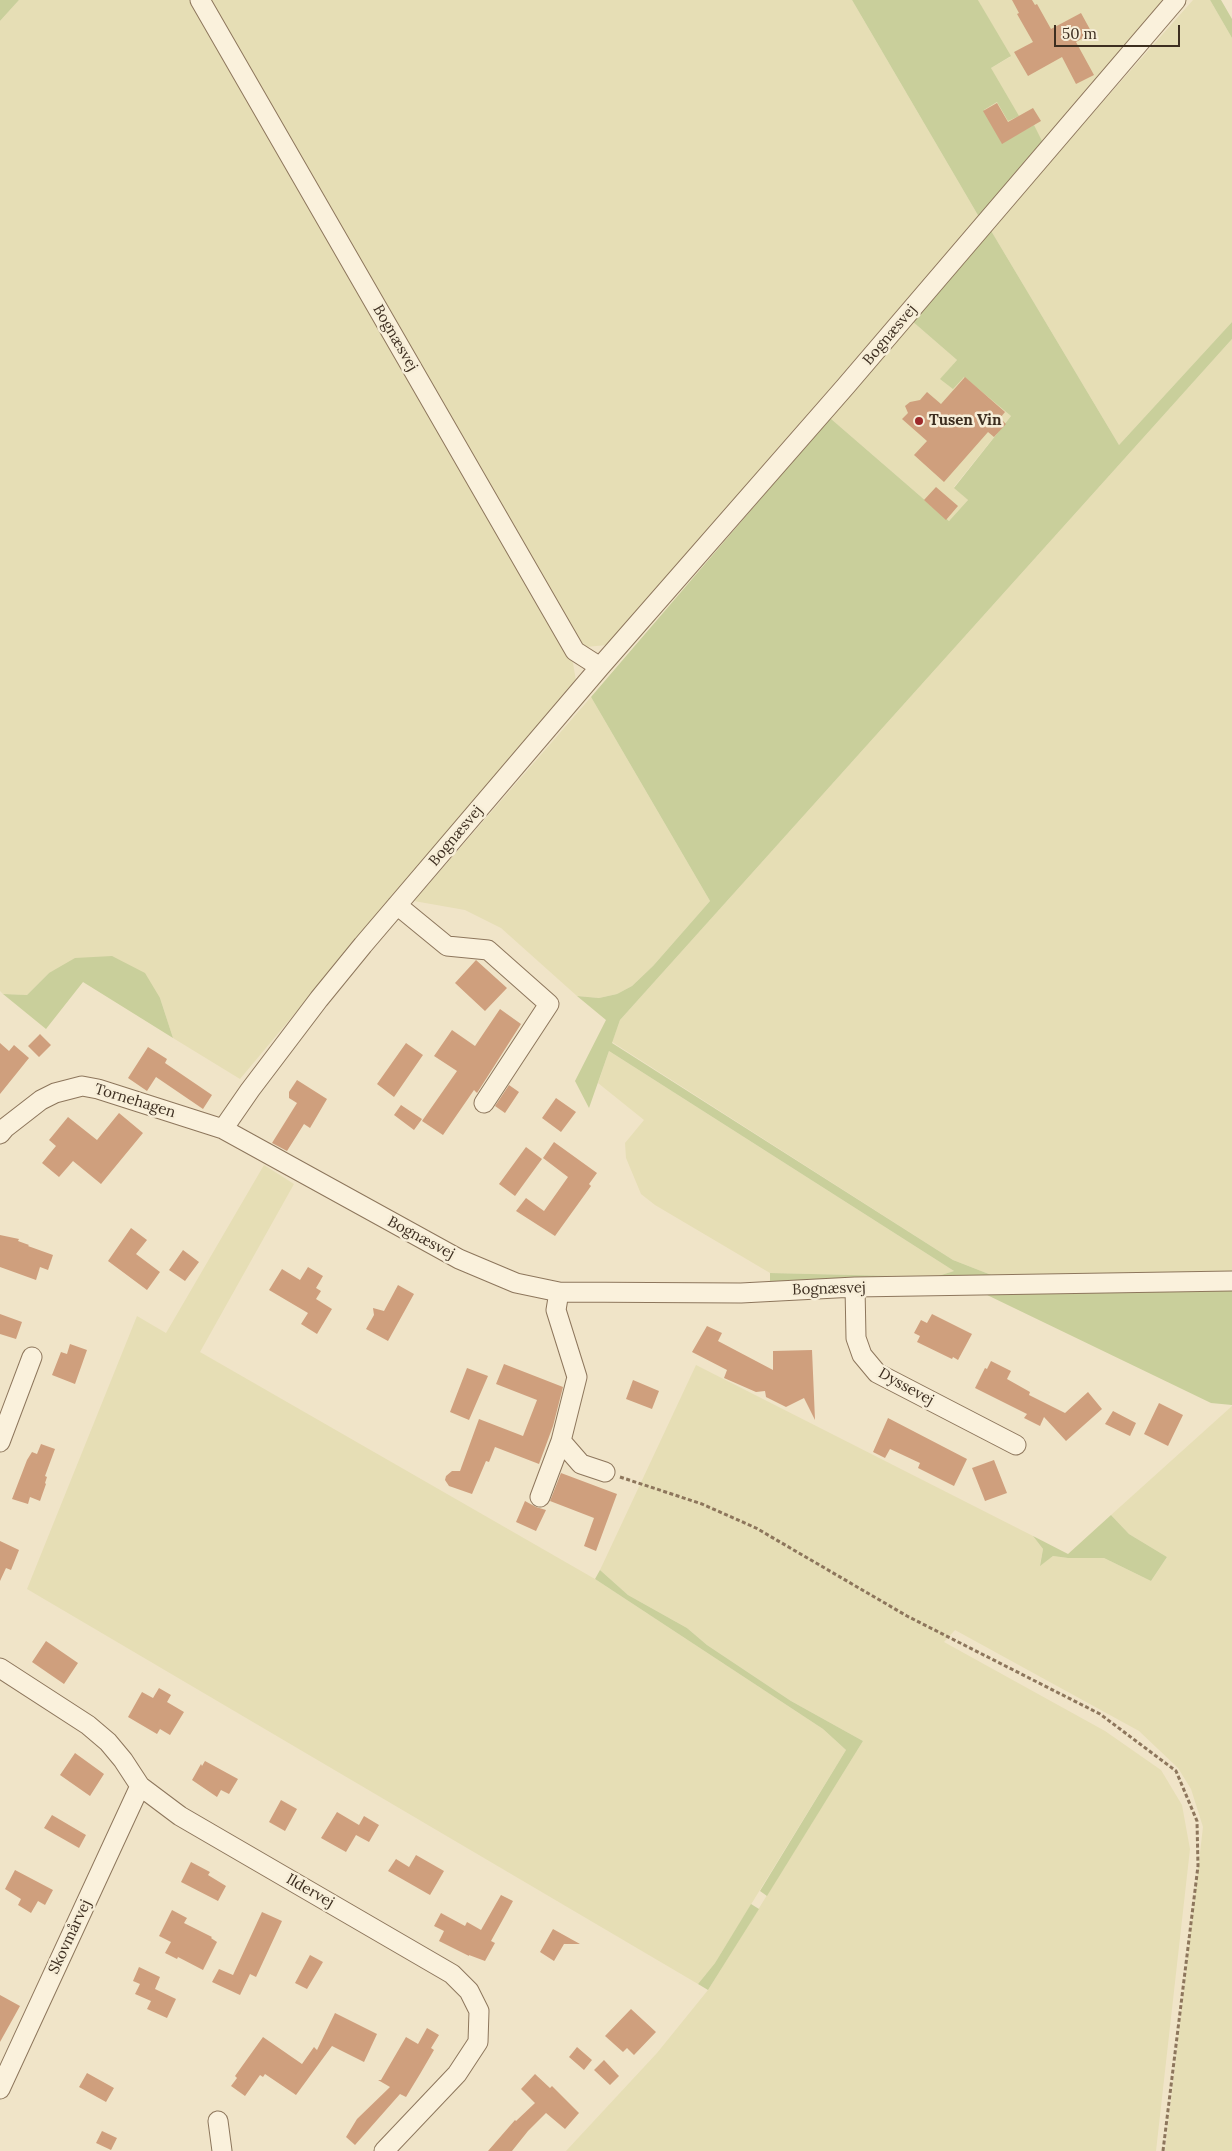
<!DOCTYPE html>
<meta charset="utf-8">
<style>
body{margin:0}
#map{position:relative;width:1232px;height:2151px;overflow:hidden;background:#f0e4c8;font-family:Lora,serif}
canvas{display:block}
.scale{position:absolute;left:1054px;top:25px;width:126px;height:22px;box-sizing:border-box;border:2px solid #3d2e20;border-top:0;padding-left:6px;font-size:15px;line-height:18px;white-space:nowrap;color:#3d2e20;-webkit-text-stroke:4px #f7eed8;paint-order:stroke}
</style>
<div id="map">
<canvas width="1232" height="2151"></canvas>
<div class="scale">50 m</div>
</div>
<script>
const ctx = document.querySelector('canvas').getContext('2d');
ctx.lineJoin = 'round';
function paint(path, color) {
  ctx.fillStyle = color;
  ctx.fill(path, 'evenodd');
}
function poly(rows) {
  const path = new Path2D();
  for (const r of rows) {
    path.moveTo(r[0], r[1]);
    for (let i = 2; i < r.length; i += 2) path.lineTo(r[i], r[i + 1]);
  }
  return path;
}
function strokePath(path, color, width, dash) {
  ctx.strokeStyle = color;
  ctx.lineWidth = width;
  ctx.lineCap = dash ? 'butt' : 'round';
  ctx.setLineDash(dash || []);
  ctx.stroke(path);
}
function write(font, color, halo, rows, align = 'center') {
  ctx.font = font + ' Lora,serif';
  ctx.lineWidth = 5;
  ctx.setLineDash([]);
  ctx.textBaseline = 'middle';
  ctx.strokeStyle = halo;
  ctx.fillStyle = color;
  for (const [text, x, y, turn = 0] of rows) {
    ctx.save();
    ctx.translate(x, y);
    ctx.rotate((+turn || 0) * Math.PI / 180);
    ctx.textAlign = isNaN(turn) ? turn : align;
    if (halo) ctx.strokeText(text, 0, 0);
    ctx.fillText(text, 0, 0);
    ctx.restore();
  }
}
paint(poly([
 [19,0,194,0,573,663,576,681,399,889,240,1079,173,1038,160,998,49,973,27,995,3,994,0,991,0,21],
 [209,0,852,0,979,217,607,645,586,647,574,637],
 [978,0,1171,0,1044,145,1002,143,984,110,997,102,991,68,1010,57],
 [1193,0,1210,0,1232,38,1232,322,1119,445,990,229],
 [912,321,957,360,941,379,964,376,1011,416,954,487,968,500,949,521,830,418],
 [1232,339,1232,1272,994,1276,953,1260,612,1042,620,1020],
 [591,697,710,901,653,966,632,986,617,994,599,998,577,996,501,928,465,910,414,901],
 [609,1051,954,1271,935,1277,770,1273,655,1205,641,1194,626,1158,625,1143,644,1120,598,1083],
 [264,1165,294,1184,200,1352,595,1579,823,1729,846,1750,715,1963,698,1984,27,1589,137,1316,166,1333],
 [696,1365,1033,1536,1043,1549,1040,1565,1053,1556,1068,1558,1104,1558,1151,1581,1167,1557,1129,1534,1111,1515,1232,1406,1232,2151,1165,2151,1203,1827,1191,1789,1178,1768,1139,1731,955,1630,944,1642,1105,1731,1161,1770,1182,1805,1190,1849,1156,2151,566,2151,657,2053,708,1990,863,1741,791,1701,707,1645,687,1628,628,1595,600,1570]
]), '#e6deb5');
paint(poly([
 [0,0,19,0,0,21],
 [852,0,978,0,1011,56,991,68,1019,116,1008,121,997,102,984,110,1002,143,1034,125,1044,145,979,217],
 [1210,0,1221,0,1232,19,1232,38],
 [990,229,1119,445,1232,322,1232,339,620,1020,612,1043,953,1260,994,1276,770,1285,770,1273,935,1277,954,1271,609,1051,589,1108,575,1081,606,1020,577,996,599,998,617,994,632,986,653,966,710,901,591,697,830,418,949,521,968,500,954,488,1011,416,964,377,953,389,940,379,957,360,912,321],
 [112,956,145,973,160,998,173,1038,83,982,46,1029,3,994,27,995,49,973,75,958],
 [1232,1290,1232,1405,1211,1403,985,1294],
 [1111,1515,1129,1534,1167,1557,1151,1581,1104,1558,1068,1558,1053,1556,1040,1566,1043,1549,1033,1536,1068,1554],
 [600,1570,628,1595,687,1628,707,1645,791,1701,863,1741,767,1896,760,1891,846,1750,823,1729,595,1579],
 [751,1904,759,1909,708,1990,698,1984,715,1963]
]), '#c9cf9b');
paint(poly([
 [1012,0,1032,0,1035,5,1037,4,1051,29,1081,13,1092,33,1076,42,1094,75,1076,84,1062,57,1028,76,1014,52,1033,42,1017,14,1019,13],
 [997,103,1008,122,1033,108,1041,121,1002,144,983,111],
 [965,377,1005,412,1000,418,1006,424,994,437,988,432,944,482,914,455,927,441,902,419,908,413,905,406,910,402,920,400,927,392,941,404],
 [936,487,958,506,946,520,924,500],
 [476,960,507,988,485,1011,455,983],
 [500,1009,521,1024,477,1093,474,1090,443,1135,422,1121,457,1071,434,1056,452,1030,475,1046],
 [40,1034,51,1045,39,1057,28,1046],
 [0,1043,9,1051,14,1045,29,1058,0,1094],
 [406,1043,423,1055,394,1097,377,1084],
 [148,1047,167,1059,165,1063,212,1095,203,1109,156,1077,147,1091,128,1078],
 [297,1080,327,1099,310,1128,304,1124,287,1151,272,1143,297,1103,289,1098,289,1092],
 [509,1085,519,1092,505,1113,495,1106],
 [556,1098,576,1112,561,1132,542,1118],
 [401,1105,422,1119,414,1130,394,1115],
 [119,1113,143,1133,101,1184,73,1161,59,1177,42,1163,56,1146,49,1140,68,1117,97,1140],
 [554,1142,597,1173,589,1184,591,1186,555,1236,516,1211,526,1198,544,1211,568,1177,543,1158],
 [526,1147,542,1159,515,1196,499,1184],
 [131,1228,147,1240,136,1254,160,1272,147,1290,108,1261],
 [0,1235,19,1239,18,1241,29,1245,28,1246,53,1255,48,1270,40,1267,36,1280,0,1267],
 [183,1250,199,1262,185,1281,169,1270],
 [308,1267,323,1276,316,1288,321,1291,316,1299,332,1309,317,1334,301,1324,308,1313,269,1290,282,1269,300,1280],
 [398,1285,414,1294,388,1341,366,1329,374,1315,373,1308,384,1311],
 [0,1314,22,1322,16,1339,0,1334],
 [932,1314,972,1334,958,1360,953,1357,952,1359,917,1342,920,1336,914,1333,921,1320,927,1323],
 [707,1326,722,1333,718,1341,773,1370,773,1351,812,1350,815,1420,804,1398,786,1407,766,1397,765,1391,756,1392,724,1378,727,1370,692,1352],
 [70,1344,87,1350,75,1384,52,1375,61,1352,67,1354],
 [991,1361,1011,1371,1007,1379,1030,1392,1029,1395,1065,1413,1088,1392,1102,1409,1066,1441,1044,1417,1040,1426,1024,1418,1027,1414,975,1388,985,1368,987,1369],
 [504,1364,563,1387,553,1426,539,1464,495,1447,489,1462,486,1461,472,1494,449,1486,445,1480,446,1476,452,1471,460,1471,479,1419,523,1436,537,1400,496,1384],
 [467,1368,488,1376,469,1420,450,1412],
 [633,1380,659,1391,652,1409,626,1399],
 [1159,1403,1183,1415,1168,1446,1144,1434],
 [1113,1411,1136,1423,1130,1436,1105,1424],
 [888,1418,967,1459,954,1486,918,1468,920,1463,890,1449,885,1458,873,1452],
 [41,1444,55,1449,45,1476,47,1477,45,1483,46,1484,40,1501,30,1497,28,1504,12,1499,27,1460,32,1452,37,1454],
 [994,1460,1007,1493,985,1501,972,1468],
 [561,1473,617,1494,596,1551,584,1546,594,1518,550,1501],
 [525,1501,536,1507,546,1510,536,1531,516,1522],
 [0,1541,19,1550,11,1570,6,1568,0,1581],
 [46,1641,78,1663,64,1684,32,1662],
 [159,1688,171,1695,167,1702,184,1712,170,1735,160,1729,157,1734,128,1717,142,1692,153,1698],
 [75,1753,104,1774,90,1796,60,1775],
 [205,1761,238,1779,229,1794,221,1790,217,1797,192,1780,201,1764,202,1766],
 [281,1800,297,1809,285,1831,269,1822],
 [337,1812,359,1825,364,1816,379,1825,369,1842,356,1835,346,1852,321,1838],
 [52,1815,86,1835,79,1848,44,1828],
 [416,1855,444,1871,430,1895,388,1871,396,1859,409,1867],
 [191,1862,210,1872,208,1875,226,1886,218,1901,181,1882],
 [15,1870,53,1890,45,1905,38,1901,31,1913,18,1905,21,1899,5,1889],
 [501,1895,513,1901,491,1941,495,1943,485,1961,469,1955,469,1956,439,1941,444,1931,434,1926,441,1913,465,1926,467,1922,481,1930],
 [172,1910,187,1918,184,1923,212,1937,211,1938,217,1942,203,1970,178,1957,177,1959,165,1953,171,1942,159,1936],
 [262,1912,282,1921,256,1977,250,1974,240,1995,212,1982,219,1969,233,1975],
 [553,1929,580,1944,564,1944,554,1961,540,1952],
 [310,1955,323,1962,307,1989,295,1983],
 [139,1967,160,1977,155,1989,176,1999,167,2018,147,2009,151,2001,135,1994,140,1984,133,1981],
 [0,1995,20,2006,0,2042],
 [631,2009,656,2032,634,2055,627,2048,623,2052,605,2036],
 [335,2013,377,2034,364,2062,332,2046,296,2095,265,2074,263,2077,260,2075,245,2096,231,2086,237,2078,235,2076,263,2037,302,2064,314,2047,317,2050],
 [427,2028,439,2035,431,2048,434,2050,420,2074,406,2097,400,2094,355,2145,346,2137,357,2119,390,2087,378,2080,381,2080,406,2037,418,2044],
 [577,2047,592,2060,584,2070,569,2057],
 [604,2060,619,2076,610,2085,594,2070],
 [87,2073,114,2088,106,2102,79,2087],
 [535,2074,550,2088,552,2086,579,2113,565,2129,546,2113,528,2131,512,2151,488,2151,515,2120,516,2121,535,2103,521,2089],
 [102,2131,117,2138,111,2150,96,2143]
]), '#cf9f7d');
const minor = poly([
 [200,0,575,651,600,667],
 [1176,0,845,387,600,667,363,945,319,999,250,1090,223,1129,459,1259,516,1283,559,1292,741,1293,855,1287,1232,1281],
 [397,905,447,946,488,950,549,1004,484,1103],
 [0,1134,5,1128,41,1100,55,1093,82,1086,98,1089,223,1129],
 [855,1287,856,1338,862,1355,877,1373,1016,1445],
 [559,1292,556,1310,577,1377,561,1441,581,1464,605,1472],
 [0,1442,32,1357],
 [540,1497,561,1441],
 [0,1668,88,1725,108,1742,123,1760,140,1786,180,1816,452,1974,469,1991,479,2011,478,2042,457,2074,384,2151],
 [0,2089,140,1786],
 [218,2121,222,2151]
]);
strokePath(minor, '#8d765c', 21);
strokePath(poly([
 [620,1477,702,1504,756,1528,907,1616,1100,1714,1176,1771,1197,1821,1198,1866,1163,2151]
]), '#8d765c', 3, [4, 2.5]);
strokePath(minor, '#faf1dc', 19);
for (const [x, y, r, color] of [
 [919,421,5,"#9e2a2b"]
]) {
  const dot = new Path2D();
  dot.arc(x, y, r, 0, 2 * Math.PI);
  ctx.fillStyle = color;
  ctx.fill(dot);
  strokePath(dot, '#f7eed8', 2);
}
write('15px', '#3d2e20', '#f7eed8', [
 ["Bognæsvej",890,335,-50],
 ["Bognæsvej",395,338,60],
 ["Bognæsvej",456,836,-50],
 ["Tornehagen",135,1101,17],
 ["Bognæsvej",421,1238,28],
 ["Bognæsvej",829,1289,-2],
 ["Dyssevej",906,1387,29],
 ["Ildervej",310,1891,30],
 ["Skovmårvej",70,1937,-65]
]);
write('bold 15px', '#3d2e20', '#f7eed8', [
 ["Tusen Vin",929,421]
], 'left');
</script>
